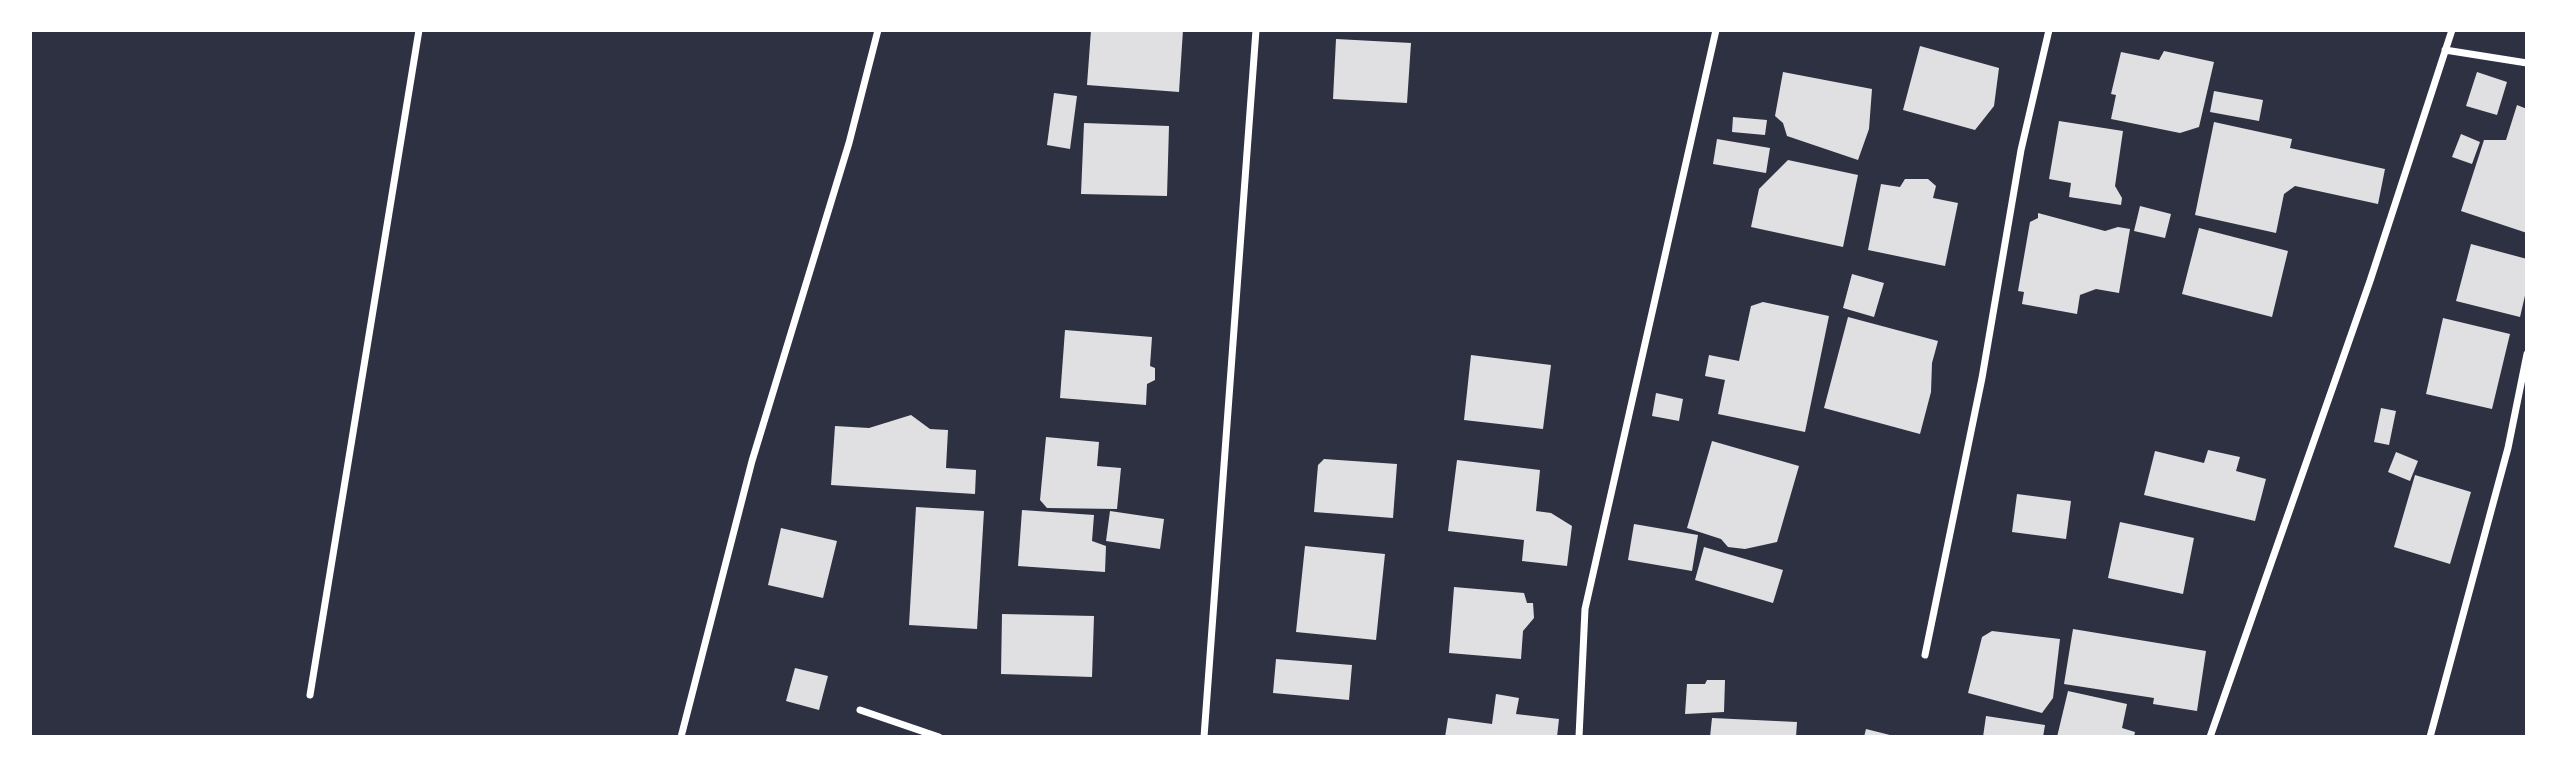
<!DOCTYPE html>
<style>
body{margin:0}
#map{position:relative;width:2557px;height:767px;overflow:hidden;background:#2d3142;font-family:"IBM Plex Sans",sans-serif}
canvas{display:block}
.frame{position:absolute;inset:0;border:32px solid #fff;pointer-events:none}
</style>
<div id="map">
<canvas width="2557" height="767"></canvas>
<div class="frame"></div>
</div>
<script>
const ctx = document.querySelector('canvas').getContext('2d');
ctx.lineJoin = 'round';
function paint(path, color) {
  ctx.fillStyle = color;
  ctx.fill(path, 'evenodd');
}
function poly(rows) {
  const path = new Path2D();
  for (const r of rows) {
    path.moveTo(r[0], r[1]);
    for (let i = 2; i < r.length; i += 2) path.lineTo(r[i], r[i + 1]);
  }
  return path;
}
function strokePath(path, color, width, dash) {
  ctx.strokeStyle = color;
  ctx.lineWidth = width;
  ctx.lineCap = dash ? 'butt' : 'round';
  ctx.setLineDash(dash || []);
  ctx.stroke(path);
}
paint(poly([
 [1091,30,1183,30,1179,92,1087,85],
 [1336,39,1411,43,1407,103,1333,99],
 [1920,46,1999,68,1994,106,1975,130,1903,110],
 [2164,51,2214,62,2199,127,2180,133,2111,119,2116,95,2111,94,2121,52,2159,60],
 [1783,72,1872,89,1869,129,1858,160,1787,136,1783,123,1775,116],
 [2477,72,2507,82,2497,115,2466,106],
 [2214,91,2263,100,2259,121,2210,112],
 [1054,93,1077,96,1070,149,1047,145],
 [2517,105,2527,109,2527,233,2461,211,2484,140,2506,140],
 [1733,117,1767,120,1765,135,1732,132],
 [2059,121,2123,131,2115,186,2122,198,2121,205,2069,197,2071,183,2049,179],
 [2214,122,2292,139,2290,148,2385,169,2378,204,2295,186,2284,194,2276,233,2195,215],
 [1084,123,1169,126,1167,196,1081,194],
 [2461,134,2480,142,2472,164,2452,157],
 [1717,139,1770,148,1766,173,1713,164],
 [1788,160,1858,175,1843,247,1751,227,1759,189],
 [1905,179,1928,179,1936,186,1933,198,1958,203,1945,266,1868,250,1881,184,1900,187],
 [2140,206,2171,214,2165,238,2134,231],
 [2038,213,2105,231,2118,227,2130,229,2119,293,2096,289,2080,295,2077,314,2022,304,2024,292,2018,291,2030,222,2038,218],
 [2199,228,2288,251,2272,317,2182,294],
 [2471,244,2527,259,2527,287,2520,317,2456,301],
 [1852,274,1884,283,1874,317,1843,308],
 [1763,302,1829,316,1805,432,1718,414,1725,380,1705,376,1709,355,1739,361,1751,306],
 [1848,317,1938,341,1932,363,1931,392,1920,434,1824,408],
 [2443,318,2510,334,2492,409,2426,394],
 [1065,330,1152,337,1150,366,1155,368,1155,380,1147,384,1146,405,1060,398],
 [1471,355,1551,365,1543,429,1464,420],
 [1656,393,1683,399,1679,421,1652,416],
 [2381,408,2396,411,2389,445,2374,442],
 [911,415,930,429,948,430,946,468,976,470,975,494,831,485,835,426,869,428],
 [1046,437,1099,442,1097,466,1121,468,1117,509,1047,508,1040,500],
 [1712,441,1799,466,1777,542,1745,549,1728,547,1721,539,1687,528],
 [2208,450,2240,457,2236,471,2266,479,2255,521,2144,495,2155,451,2204,463],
 [2396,452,2418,461,2410,481,2388,472],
 [1324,459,1397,464,1393,518,1314,512,1318,465],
 [1457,460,1540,470,1536,511,1551,513,1572,526,1567,566,1522,561,1524,540,1448,531],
 [2415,475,2471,492,2450,564,2394,547],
 [2017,494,2071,501,2066,539,2012,532],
 [916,507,984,511,977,629,909,625],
 [1022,510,1094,515,1092,541,1106,546,1105,572,1018,566],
 [1110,511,1164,519,1160,549,1106,541],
 [2120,522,2194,538,2183,594,2108,578],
 [1634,524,1698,535,1692,571,1628,560],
 [781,528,837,541,823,598,768,585],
 [1305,546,1385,554,1376,640,1296,632],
 [1704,547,1783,570,1773,603,1695,580],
 [1454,587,1524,593,1527,603,1533,603,1534,618,1523,631,1521,659,1449,653],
 [1002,614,1094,616,1092,677,1001,674],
 [2073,629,2206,651,2197,711,2153,704,2154,698,2064,684],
 [1992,631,2060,639,2053,698,2042,713,1968,693,1982,637],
 [1276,659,1352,665,1349,700,1273,693],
 [795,668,828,676,819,710,786,701],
 [1707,680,1725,680,1724,712,1685,714,1687,684,1705,684],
 [2068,691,2127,704,2122,728,2135,732,2134,737,2057,737],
 [1496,694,1519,698,1516,714,1559,719,1557,737,1445,737,1448,718,1492,724],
 [1986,716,2045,725,2043,737,1983,737],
 [1712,718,1797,722,1796,737,1710,737],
 [1866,729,1894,736,1894,737,1864,737]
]), '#e0e0e3');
strokePath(poly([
 [2445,50,2527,63],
 [1925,655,1982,378,2021,150,2049,30],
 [310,695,419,30],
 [860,710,939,737],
 [681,737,752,461,849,143,878,30],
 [1204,737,1256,30],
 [1579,737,1585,609,1716,30],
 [2210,737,2370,281,2452,30],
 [2430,737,2508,448,2527,354]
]), '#fff', 7);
</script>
